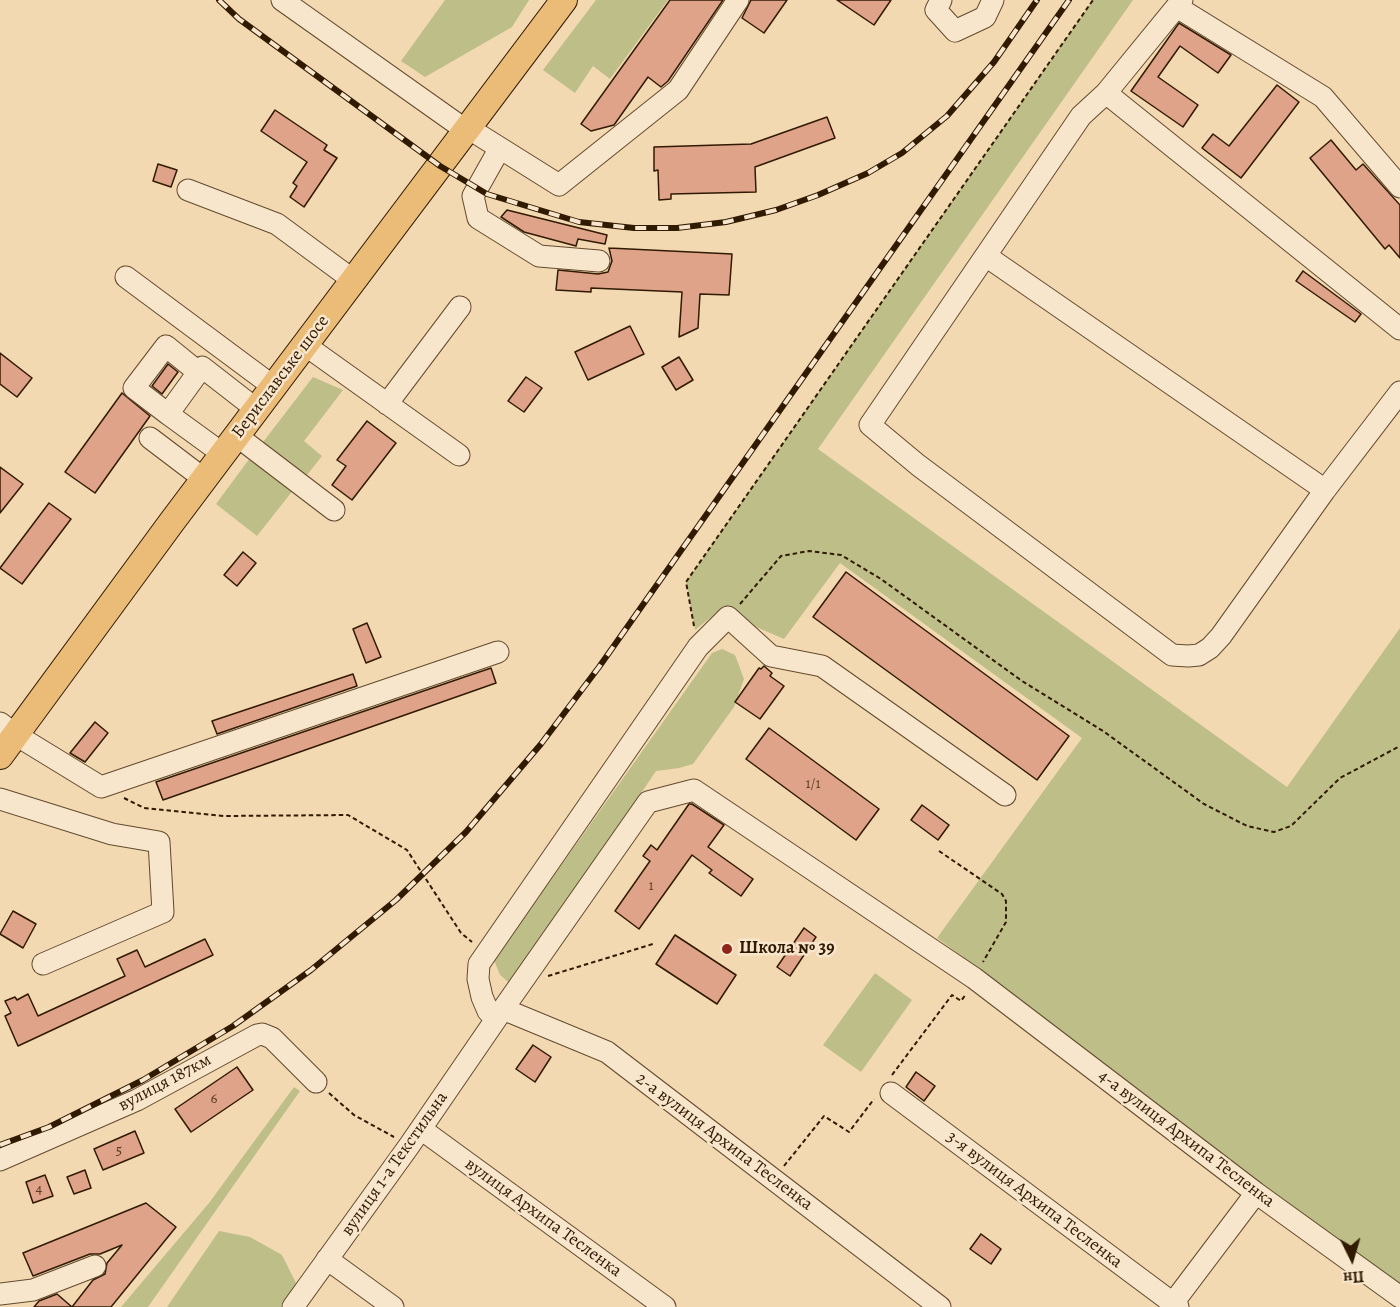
<!DOCTYPE html>
<meta charset="utf-8">
<style>
body{margin:0}
#map{position:relative;width:1400px;height:1307px;overflow:hidden;background:#f3d9b1;font-family:Alegreya,serif}
canvas{display:block}
.north{position:absolute;left:1322px;top:1229px;width:60px;height:60px;-webkit-text-stroke:4px #f7e6cc;paint-order:stroke;rotate:175deg;font-size:16px;font-weight:700;line-height:24px;text-align:center;color:#311a02}
.north::after{content:'';display:block;margin:auto;width:21px;height:27px;background:#311a02;clip-path:polygon(50% 0,100% 100%,50% 72%,0 100%)}
</style>
<div id="map">
<canvas width="1400" height="1307"></canvas>
<div class="north">Пн</div>
</div>
<script>
const ctx = document.querySelector('canvas').getContext('2d');
ctx.lineJoin = 'round';
function paint(path, color) {
  ctx.fillStyle = color;
  ctx.fill(path, 'evenodd');
}
function poly(rows) {
  const path = new Path2D();
  for (const r of rows) {
    path.moveTo(r[0], r[1]);
    for (let i = 2; i < r.length; i += 2) path.lineTo(r[i], r[i + 1]);
  }
  return path;
}
function strokePath(path, color, width, dash) {
  ctx.strokeStyle = color;
  ctx.lineWidth = width;
  ctx.lineCap = dash ? 'butt' : 'round';
  ctx.setLineDash(dash || []);
  ctx.stroke(path);
}
function write(font, color, halo, rows, align = 'center') {
  ctx.font = font + ' Alegreya,serif';
  ctx.lineWidth = 5;
  ctx.setLineDash([]);
  ctx.textBaseline = 'middle';
  ctx.strokeStyle = halo;
  ctx.fillStyle = color;
  for (const [text, x, y, turn = 0] of rows) {
    ctx.save();
    ctx.translate(x, y);
    ctx.rotate((+turn || 0) * Math.PI / 180);
    ctx.textAlign = isNaN(turn) ? turn : align;
    if (halo) ctx.strokeText(text, 0, 0);
    ctx.fillText(text, 0, 0);
    ctx.restore();
  }
}
paint(poly([
 [445,0,529,0,512,27,425,77,401,61],
 [596,0,668,0,610,79,593,66,575,93,543,70],
 [1093,0,1133,0,818,449,1287,787,1400,628,1400,1289,977,967,937,938,1082,738,840,563,784,639,719,611,695,630,686,582],
 [313,377,343,390,304,441,322,456,303,480,260,446],
 [250,458,294,489,257,536,216,504],
 [722,649,735,655,744,679,734,707,693,764,679,768,656,771,512,985,500,975,494,960,712,653],
 [875,973,912,1000,861,1072,823,1045],
 [294,1087,300,1091,148,1307,121,1307,209,1203],
 [219,1231,250,1237,282,1255,297,1285,281,1307,167,1307]
]), '#bebe89');
const building = poly([
 [670,0,723,0,668,81,661,87,648,77,614,125,591,131,581,124,670,0],
 [751,0,787,0,764,33,742,18,751,0],
 [837,0,891,0,874,25,837,0],
 [1179,23,1231,55,1218,73,1180,46,1158,77,1198,105,1183,127,1131,91,1179,23],
 [1277,85,1299,102,1241,178,1202,148,1213,134,1229,146,1277,85],
 [275,110,327,145,324,150,337,158,304,207,290,197,297,186,293,183,307,162,261,131,275,110],
 [827,117,835,138,755,167,756,192,671,194,671,199,659,200,658,170,654,171,654,147,751,144,827,117],
 [1331,140,1356,170,1363,164,1400,205,1400,258,1389,245,1385,249,1310,158,1331,140],
 [158,164,177,170,171,187,153,181,158,164],
 [507,210,607,235,605,244,578,239,576,246,524,232,501,217,507,210],
 [609,248,732,254,729,295,700,294,698,328,679,337,682,292,591,288,591,292,556,290,558,270,598,274,608,272,612,261,609,248],
 [1303,271,1361,314,1355,322,1296,281,1303,271],
 [630,326,644,354,588,380,575,352,630,326],
 [0,353,32,378,17,397,0,384,0,353],
 [679,357,693,380,676,390,662,367,679,357],
 [168,364,178,372,162,394,152,386,168,364],
 [526,377,542,388,524,412,508,401,526,377],
 [122,393,150,416,95,493,65,472,122,393],
 [367,421,396,443,352,500,332,485,346,466,337,460,367,421],
 [0,467,23,484,0,513,0,467],
 [49,503,71,519,22,584,0,568,49,503],
 [243,552,256,563,237,586,224,575,243,552],
 [846,572,1069,736,1037,780,813,617,846,572],
 [367,623,381,657,366,663,353,629,367,623],
 [764,666,772,673,770,676,784,686,760,719,735,702,759,668,761,669,764,666],
 [491,668,496,683,163,800,156,782,491,668],
 [353,674,357,686,217,734,212,721,353,674],
 [95,722,108,733,85,762,70,753,95,722],
 [769,728,879,809,856,840,746,759,769,728],
 [689,804,692,804,724,825,708,847,753,879,741,896,709,873,712,870,692,855,639,929,615,911,650,861,643,856,651,845,657,850,689,804],
 [922,805,949,825,938,840,911,820,922,805],
 [13,911,36,924,23,948,0,934,13,911],
 [804,928,816,937,790,976,777,967,804,928],
 [675,935,736,975,717,1004,656,964,675,935],
 [205,939,213,955,18,1046,5,1016,11,1013,5,1001,15,997,17,1000,28,994,38,1016,125,976,117,959,137,950,145,967,205,939],
 [533,1045,551,1057,535,1082,516,1069,533,1045],
 [237,1067,253,1090,191,1132,175,1109,237,1067],
 [916,1072,935,1086,924,1101,906,1087,916,1072],
 [135,1131,144,1153,103,1170,94,1149,135,1131],
 [85,1170,91,1188,74,1194,67,1177,85,1170],
 [45,1175,53,1196,33,1203,26,1182,45,1175],
 [146,1203,176,1227,111,1307,34,1307,39,1301,57,1294,72,1307,93,1280,105,1274,107,1263,122,1245,100,1254,90,1254,33,1276,23,1253,146,1203],
 [981,1234,1001,1249,991,1264,970,1249,981,1234]
]);
paint(building, '#dfa389');
strokePath(building, '#311a02', 1.5);
const minor = poly([
 [282,0,467,131],
 [941,0,936,10,955,31,985,17,993,0],
 [1182,0,1106,93,1081,116,870,425,918,465,1172,655,1188,656,1199,655,1210,648,1221,636,1325,490,1400,392],
 [1177,7,1323,97,1400,187],
 [1106,93,1400,329],
 [468,128,559,185,678,90,738,0],
 [500,148,473,196,478,218,539,256,599,261],
 [188,190,277,224,353,280],
 [986,256,1325,490],
 [126,277,274,387],
 [305,345,459,455],
 [387,404,460,307],
 [168,414,134,388,166,346,198,372],
 [237,436,334,510],
 [150,438,204,479],
 [223,454,168,414,202,367,256,409],
 [0,723,16,735,101,787,498,652],
 [0,799,112,834,159,842,163,912,43,964],
 [503,1009,648,802,694,790,974,978,1256,1193,1400,1297],
 [495,1019,488,1011,482,997,478,979,479,964,698,647,728,617,771,656,822,666,1005,795],
 [891,1093,1178,1307],
 [421,1129,665,1307],
 [0,1160,137,1100,257,1035,262,1034,272,1038,316,1082],
 [327,1259,393,1307],
 [0,1294,33,1290,95,1266],
 [293,1307,409,1146,503,1009,607,1052,940,1307],
 [1170,1307,1256,1193]
]);
const major = poly([
 [0,756,171,523,564,0]
]);
strokePath(minor, '#624a2e', 23);
strokePath(major, '#311a02', 28);
strokePath(poly([
 [740,604,781,556,809,551,841,555,881,579,1022,681,1103,731,1204,804,1247,826,1274,832,1291,826,1340,778,1400,746],
 [694,626,686,582,1093,0],
 [124,798,144,808,224,816,348,815,407,850,461,933,472,942],
 [939,851,1002,894,1006,901,1006,922,983,962],
 [548,976,653,944],
 [892,1075,952,995,961,1001,966,994],
 [329,1093,354,1115,394,1137],
 [784,1166,824,1116,849,1132,874,1099]
]), '#311a02', 2, [4.5, 3]);
strokePath(minor, '#f7e6cc', 21);
strokePath(major, '#eabc78', 26);
const rail = poly([
 [219,0,239,19,440,166,487,194,579,222,634,228,677,228,726,222,776,210,818,195,868,173,902,153,947,116,994,62,1037,0],
 [0,1145,49,1127,143,1080,233,1026,311,970,396,900,466,832,541,744,599,667,1069,0]
]);
strokePath(rail, '#311a02', 6);
strokePath(rail, '#f7e6cc', 4, [11]);
for (const [x, y, r, color] of [
 [727,949,6,"#8f2418"]
]) {
  const dot = new Path2D();
  dot.arc(x, y, r, 0, 2 * Math.PI);
  ctx.fillStyle = color;
  ctx.fill(dot);
  strokePath(dot, '#f7e6cc', 2);
}
write('15px', '#5c3c24', null, [
 ["1/1",813,784],
 ["1",651,886],
 ["6",214,1099],
 ["5",119,1151],
 ["4",39,1189]
]);
write('18px', '#311a02', '#f7e6cc', [
 ["Бериславське шосе",281,377,-53],
 ["вулиця 187км",165,1083,-28],
 ["4-а вулиця Архипа Тесленка",1186,1139,37],
 ["2-а вулиця Архипа Тесленка",724,1142,37],
 ["вулиця 1-а Текстильна",395,1164,-55],
 ["3-я вулиця Архипа Тесленка",1034,1200,37],
 ["вулиця Архипа Тесленка",543,1218,36]
]);
write('bold 18px', '#311a02', '#f7e6cc', [
 ["Школа № 39",739,949]
], 'left');
</script>
